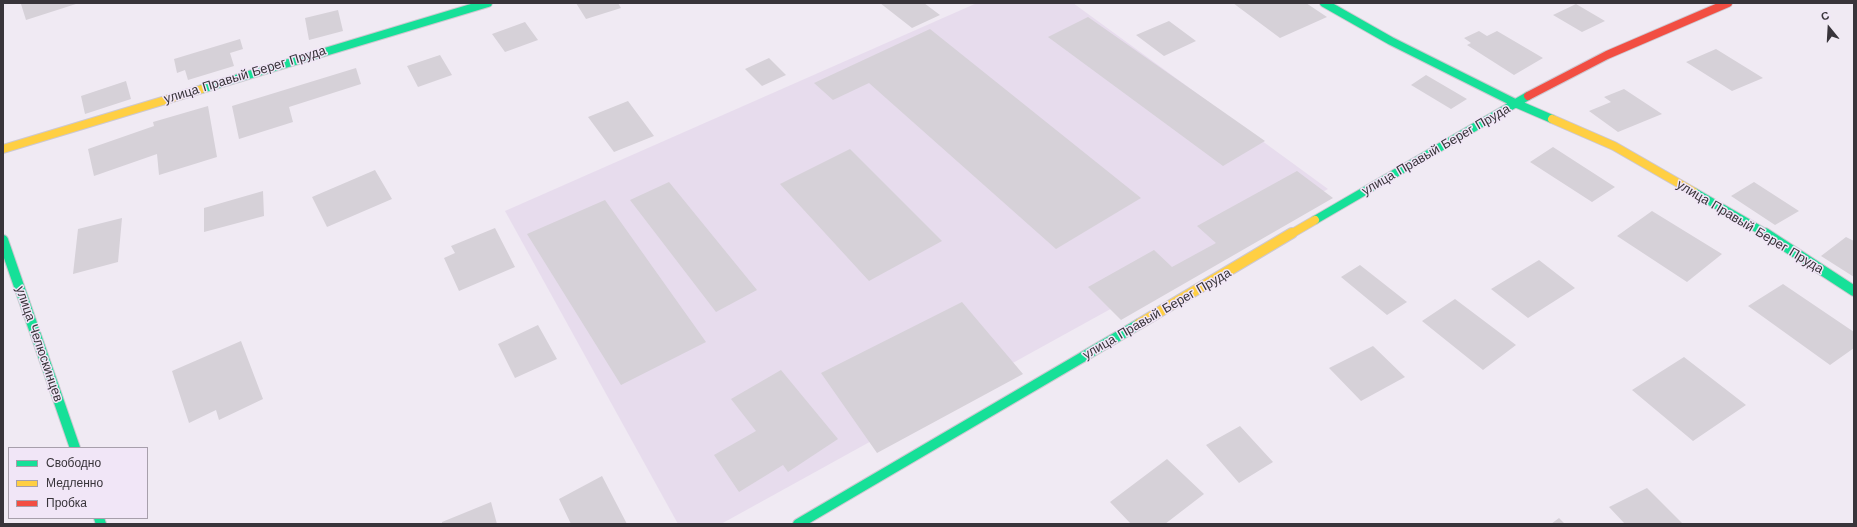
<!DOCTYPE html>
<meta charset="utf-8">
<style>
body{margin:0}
#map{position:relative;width:1857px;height:527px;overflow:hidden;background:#f0eaf3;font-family:"Work Sans",sans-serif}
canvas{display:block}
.frame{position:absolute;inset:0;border:4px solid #38343a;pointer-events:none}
.legend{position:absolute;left:8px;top:447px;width:140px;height:72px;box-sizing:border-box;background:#f1e6f7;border:1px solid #a79fab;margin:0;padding:5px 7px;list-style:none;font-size:12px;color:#38343a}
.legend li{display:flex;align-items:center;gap:8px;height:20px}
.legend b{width:20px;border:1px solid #a79fab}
.north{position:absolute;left:1809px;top:8px;width:40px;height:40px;-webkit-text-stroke:3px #f1e6f7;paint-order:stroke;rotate:342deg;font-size:11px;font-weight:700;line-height:16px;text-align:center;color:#38343a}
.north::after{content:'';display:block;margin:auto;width:14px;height:18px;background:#38343a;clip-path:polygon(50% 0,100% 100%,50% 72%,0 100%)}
</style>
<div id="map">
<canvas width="1857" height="527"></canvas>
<div class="frame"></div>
<ul class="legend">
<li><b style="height:5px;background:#16e098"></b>Свободно</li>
<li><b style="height:5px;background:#ffcf43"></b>Медленно</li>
<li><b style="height:5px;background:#f24e42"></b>Пробка</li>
</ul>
<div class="north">С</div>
</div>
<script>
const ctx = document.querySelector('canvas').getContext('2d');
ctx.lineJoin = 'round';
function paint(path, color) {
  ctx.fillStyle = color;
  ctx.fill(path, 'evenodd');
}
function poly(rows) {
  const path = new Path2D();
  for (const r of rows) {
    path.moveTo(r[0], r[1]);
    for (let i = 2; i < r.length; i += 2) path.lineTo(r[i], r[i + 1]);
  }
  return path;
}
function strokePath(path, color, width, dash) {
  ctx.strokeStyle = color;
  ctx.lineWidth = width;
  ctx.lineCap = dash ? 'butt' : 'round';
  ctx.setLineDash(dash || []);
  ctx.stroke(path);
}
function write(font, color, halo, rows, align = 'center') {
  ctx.font = font + ' "Work Sans",sans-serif';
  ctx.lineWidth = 3;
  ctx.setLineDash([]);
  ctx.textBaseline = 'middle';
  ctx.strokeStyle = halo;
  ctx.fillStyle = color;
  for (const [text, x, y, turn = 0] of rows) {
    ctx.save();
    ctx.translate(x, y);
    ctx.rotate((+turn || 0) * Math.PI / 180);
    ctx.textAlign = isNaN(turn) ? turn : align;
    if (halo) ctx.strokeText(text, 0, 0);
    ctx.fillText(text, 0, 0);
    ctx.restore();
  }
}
paint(poly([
 [977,3,1073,3,1328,189,721,524,678,524,505,211]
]), '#e7dced');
paint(poly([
 [24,3,79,3,26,20,21,4],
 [576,3,618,3,621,8,586,19],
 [880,3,924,3,940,15,912,28],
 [1233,3,1306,3,1327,17,1280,38],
 [1576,4,1605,21,1582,32,1553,15],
 [338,10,343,31,309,40,305,18],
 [1088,17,1265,141,1223,166,1048,37],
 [1169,21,1196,41,1164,56,1136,35],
 [525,22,538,40,505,52,492,34],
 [930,29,1141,198,1056,249,869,83,833,100,814,83],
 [1479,31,1487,36,1497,31,1543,58,1514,75,1467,45,1471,43,1464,38],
 [240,39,243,49,230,53,234,66,188,80,185,70,177,73,174,59],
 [1716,49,1763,78,1732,91,1686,62],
 [440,55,452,75,418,87,407,66],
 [769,58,786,75,762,86,745,69],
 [356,68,361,84,289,107,293,122,239,139,232,106],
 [1426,75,1467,99,1451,109,1411,85],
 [126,81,131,99,85,114,81,96],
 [1624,89,1662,114,1618,132,1589,111,1611,102,1604,97],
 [628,101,654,136,614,152,588,117],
 [208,106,217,157,159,175,157,154,94,176,88,149,154,126,153,122],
 [1553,147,1615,187,1592,202,1530,162],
 [850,149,942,241,869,281,780,184],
 [375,170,392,199,327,227,312,197],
 [1297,171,1333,198,1121,320,1088,287,1154,250,1172,267,1216,243,1197,226],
 [669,182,757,290,716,312,630,200],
 [1754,182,1799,211,1775,225,1731,196],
 [263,191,264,216,204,232,204,208],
 [605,200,706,342,621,385,527,234],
 [1652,211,1722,254,1687,282,1617,236],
 [122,218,118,262,73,274,78,229],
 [495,228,515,267,459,291,444,258,455,253,451,246],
 [1846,237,1854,241,1854,277,1821,256],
 [1539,260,1575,288,1528,318,1491,289],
 [1360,265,1407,302,1387,315,1341,277],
 [1783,284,1854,332,1854,348,1830,365,1748,306],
 [1455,299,1516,345,1483,370,1422,321],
 [962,302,1023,374,877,453,821,373],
 [538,325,557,359,515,378,498,344],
 [241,341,263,399,219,420,216,410,189,423,172,371],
 [1373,346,1405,377,1361,401,1329,368],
 [1684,357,1746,405,1693,441,1632,390],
 [781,370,838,439,788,472,783,465,739,492,714,455,756,431,731,399],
 [1240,426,1273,462,1239,483,1206,445],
 [1167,459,1204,494,1165,524,1131,524,1110,502],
 [602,476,627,524,571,524,559,499],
 [1647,488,1683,524,1625,524,1609,507],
 [491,502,497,524,442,524,442,522],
 [1559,518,1565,524,1551,524]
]), '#d6d1d8');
const fastFar1 = poly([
 [1324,3,1391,41,1515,103,1552,119],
 [202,89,488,3],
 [1694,192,1767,234],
 [1315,220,1528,96]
]);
const fast = poly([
 [1765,233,1854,291],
 [3,240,75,448],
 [99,518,101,524],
 [798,524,1139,324]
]);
const slowFar1 = poly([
 [1552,119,1614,146,1694,192],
 [3,149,202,89],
 [1291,234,1315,220]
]);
const slow = poly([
 [1139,324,1292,233]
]);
const jam = poly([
 [1528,96,1607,55,1728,3]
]);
strokePath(fastFar1, '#cdc8d0', 10);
strokePath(fast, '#cdc8d0', 12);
strokePath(slowFar1, '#cdc8d0', 10);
strokePath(slow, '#cdc8d0', 12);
strokePath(jam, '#cdc8d0', 10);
strokePath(fastFar1, '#16e098', 8);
strokePath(fast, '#16e098', 10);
strokePath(slowFar1, '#ffcf43', 8);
strokePath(slow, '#ffcf43', 10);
strokePath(jam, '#f24e42', 8);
write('13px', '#38343a', '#f1e6f7', [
 ["улица Правый Берег Пруда",245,75,-17],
 ["улица Правый Берег Пруда",1436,150,-30],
 ["улица Правый Берег Пруда",1750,227,31],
 ["улица Правый Берег Пруда",1157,314,-30],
 ["улица Челюскинцев",39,344,71]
]);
</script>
